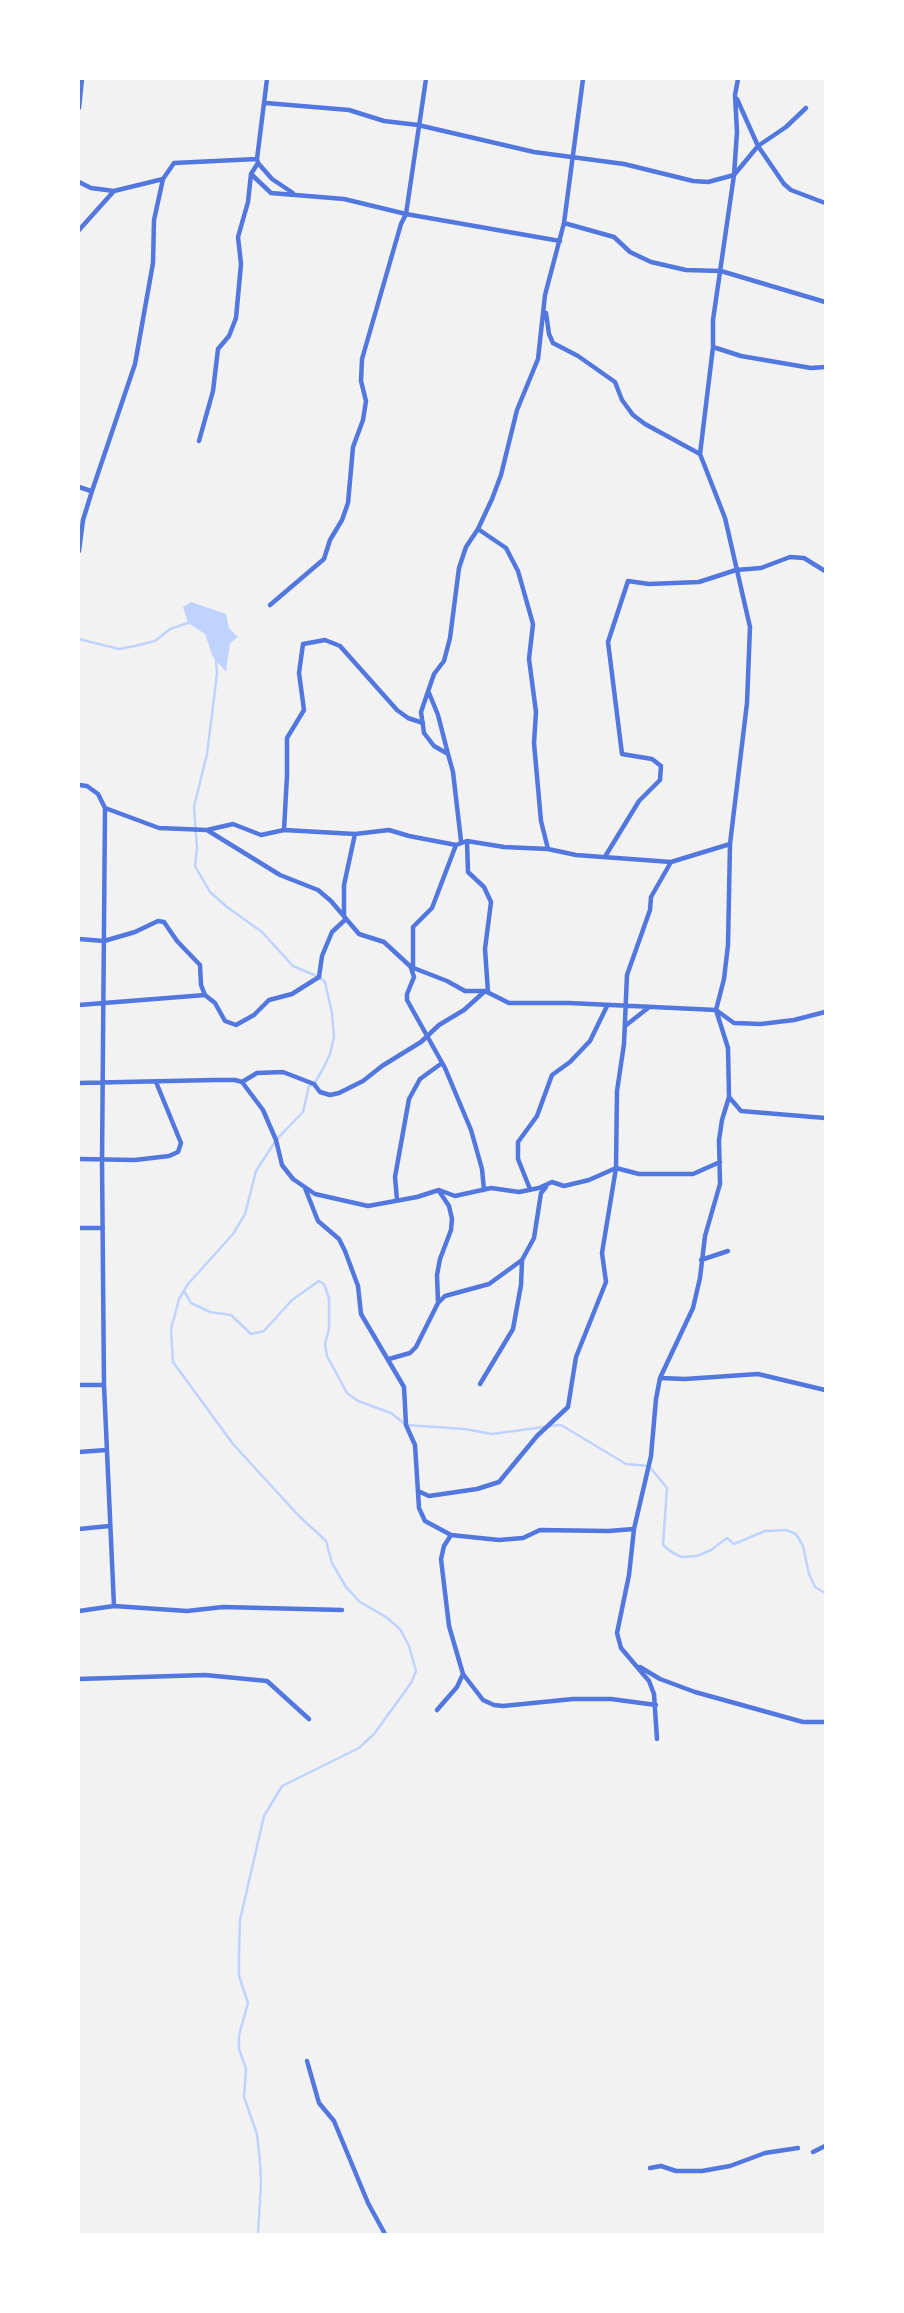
<!DOCTYPE html>
<style>
body{margin:0}
#map{position:relative;width:904px;height:2313px;overflow:hidden;background:#f2f2f2;font-family:"Titillium Web",sans-serif}
canvas{display:block}
.frame{position:absolute;inset:0;border:80px solid #fff;pointer-events:none}
</style>
<div id="map">
<canvas width="904" height="2313"></canvas>
<div class="frame"></div>
</div>
<script>
const ctx = document.querySelector('canvas').getContext('2d');
ctx.lineJoin = 'round';
function paint(path, color) {
  ctx.fillStyle = color;
  ctx.fill(path, 'evenodd');
}
function poly(rows) {
  const path = new Path2D();
  for (const r of rows) {
    path.moveTo(r[0], r[1]);
    for (let i = 2; i < r.length; i += 2) path.lineTo(r[i], r[i + 1]);
  }
  return path;
}
function strokePath(path, color, width, dash) {
  ctx.strokeStyle = color;
  ctx.lineWidth = width;
  ctx.lineCap = dash ? 'butt' : 'round';
  ctx.setLineDash(dash || []);
  ctx.stroke(path);
}
paint(poly([
 [191,602,226,614,229,628,238,637,230,643,226,672,213,657,205,634,188,623,183,607]
]), '#bfd3fe');
strokePath(poly([
 [79,639,119,649,135,646,155,641,170,629,191,622],
 [216,660,217,674,207,754,194,807,197,848,195,866,210,892,227,907,262,932,293,966,319,977,325,982,332,1013,334,1037,330,1054,323,1069,314,1084,309,1086,303,1112,276,1140,256,1171,245,1214,233,1234,188,1284,179,1299,171,1329,173,1362,233,1444,298,1515,326,1541,332,1563,346,1587,360,1602,386,1617,400,1629,409,1646,416,1671,411,1683,374,1734,359,1748,282,1786,264,1816,240,1920,239,1951,239,1976,248,2003,239,2035,239,2049,246,2069,244,2097,257,2134,260,2162,261,2183,258,2234],
 [184,1291,191,1303,210,1312,231,1315,251,1334,264,1331,292,1300,319,1281,324,1284,329,1298,329,1329,325,1344,327,1356,347,1393,358,1401,391,1413,406,1425,465,1429,492,1434,544,1427],
 [550,1426,561,1425,626,1464,649,1466,667,1488,663,1545,673,1553,682,1557,697,1556,711,1550,727,1538,734,1544,765,1531,786,1530,796,1534,803,1546,809,1574,815,1587,825,1593]
]), '#bfd3fe', 2.5);
strokePath(poly([
 [737,99,758,146,784,184,791,190,825,203],
 [266,103,349,110,384,121,418,125,534,152,624,164,693,181,708,182,734,175,758,146,786,127,806,108],
 [79,108,82,79],
 [258,163,272,179,293,193],
 [251,174,271,193,344,199,406,214,560,241],
 [79,182,91,188,114,191],
 [564,223,614,237,630,252,651,262,686,270,721,271,825,302],
 [79,230,114,191,163,179,174,163,257,159,267,79],
 [546,313,549,334,553,343,578,356,615,382,622,400,633,415,645,424,700,454],
 [713,347,741,356,811,368,825,367],
 [199,441,213,391,218,349,229,336,236,318,241,264,238,237,248,202,251,174,258,163,257,159],
 [79,487,91,491],
 [478,529,506,548,518,571,533,624,529,659,536,712,534,743,541,821,548,849],
 [79,551,83,520,92,491,135,364,153,263,154,220,163,179],
 [270,605,324,559,330,540,342,520,348,503,353,447,363,420,366,401,361,381,362,359,401,224,406,214,426,79],
 [429,693,438,715,448,754],
 [79,785,87,786,98,794,105,808,102,1161,104,1385,114,1606],
 [105,808,159,828,207,830,280,875,318,890,331,901,359,934,384,942,411,967,447,981,465,991,485,991,509,1003,569,1003,716,1010,734,1023,761,1024,794,1020,825,1012],
 [207,830,233,824,261,835,284,830,355,834,389,830,409,836,456,845,467,841,504,847,548,849,576,855,671,862,730,844],
 [284,830,287,776,287,738,304,710,299,673,303,644,325,640,340,646,397,710,408,718,423,723],
 [461,841,453,772,448,754,434,746,424,733,421,712,434,674,444,661,450,638,459,568,466,547,478,529,492,499,501,475,517,410,538,359,545,295,564,223,583,79],
 [467,841,468,872,484,887,491,902,485,949,488,992],
 [606,855,639,801,660,780,661,766,652,759,622,754,608,642,628,581,649,584,699,582,736,570,761,568,790,557,804,558,825,571],
 [344,916,344,885,355,834],
 [79,939,104,941,135,932,158,921,164,922,177,941,200,965,201,985,205,995,215,1003,225,1021,236,1025,254,1015,269,1000,292,994,319,977,322,956,332,932,346,919],
 [411,968,414,977,407,994,407,1000,445,1068,471,1130,482,1169,484,1190],
 [413,968,413,927,432,908,456,845],
 [79,1005,205,995],
 [625,1026,648,1008],
 [242,1082,257,1073,283,1072,314,1084,320,1092,330,1095,339,1093,363,1081,382,1066,421,1042,439,1025,464,1010,484,992],
 [79,1083,214,1080,235,1080,242,1082,263,1110,276,1140,282,1165,293,1179,315,1194,368,1206,417,1197,439,1190,455,1196,491,1188,519,1192,539,1188,552,1182,564,1186,589,1180,616,1168,639,1174,693,1174,720,1162],
 [729,1097,741,1111,825,1118],
 [79,1159,135,1160,169,1156,178,1152,181,1143,156,1082],
 [305,1188,318,1221,339,1239,345,1251,358,1286,361,1314,404,1387,406,1425,415,1445,419,1508,425,1521,451,1535,499,1540,523,1538,540,1530,608,1531,634,1529],
 [530,1189,518,1159,518,1142,537,1116,552,1075,570,1062,590,1041,607,1006],
 [397,1200,395,1177,409,1099,420,1079,442,1063],
 [79,1228,103,1228],
 [701,1260,728,1251],
 [438,1302,437,1275,440,1259,451,1230,452,1219,449,1206,439,1191],
 [389,1359,410,1353,416,1347,438,1303,445,1296,489,1284,522,1260,534,1238,541,1193,546,1187],
 [661,1378,685,1379,758,1374,825,1390],
 [480,1384,513,1329,521,1285,522,1261],
 [79,1385,104,1385],
 [79,1452,106,1450],
 [418,1491,429,1496,477,1489,499,1482,537,1436,568,1407,576,1357,606,1282,602,1253,616,1168,617,1091,624,1044,627,975,650,910,651,897,671,862],
 [79,1529,109,1526],
 [451,1535,444,1546,441,1559,449,1626,463,1674,483,1700,494,1705,503,1706,573,1699,611,1699,656,1705],
 [79,1611,114,1606,187,1611,223,1607,342,1610],
 [640,1667,660,1679,695,1692,803,1722,825,1722],
 [79,1679,205,1675,267,1681,309,1719],
 [437,1710,457,1687,463,1674],
 [657,1739,654,1694,649,1681,621,1648,617,1633,629,1575,634,1529,651,1456,656,1399,660,1378,693,1308,700,1278,705,1236,720,1184,719,1140,722,1120,729,1097,728,1048,716,1010,724,979,728,945,730,844,747,703,750,627,725,518,700,454,713,347,713,320,734,175,737,132,735,95,738,79],
 [307,2061,319,2103,334,2121,368,2203,385,2234],
 [813,2152,825,2146],
 [650,2168,661,2166,676,2171,702,2171,730,2166,765,2153,798,2148]
]), '#5277de', 4.5);
</script>
